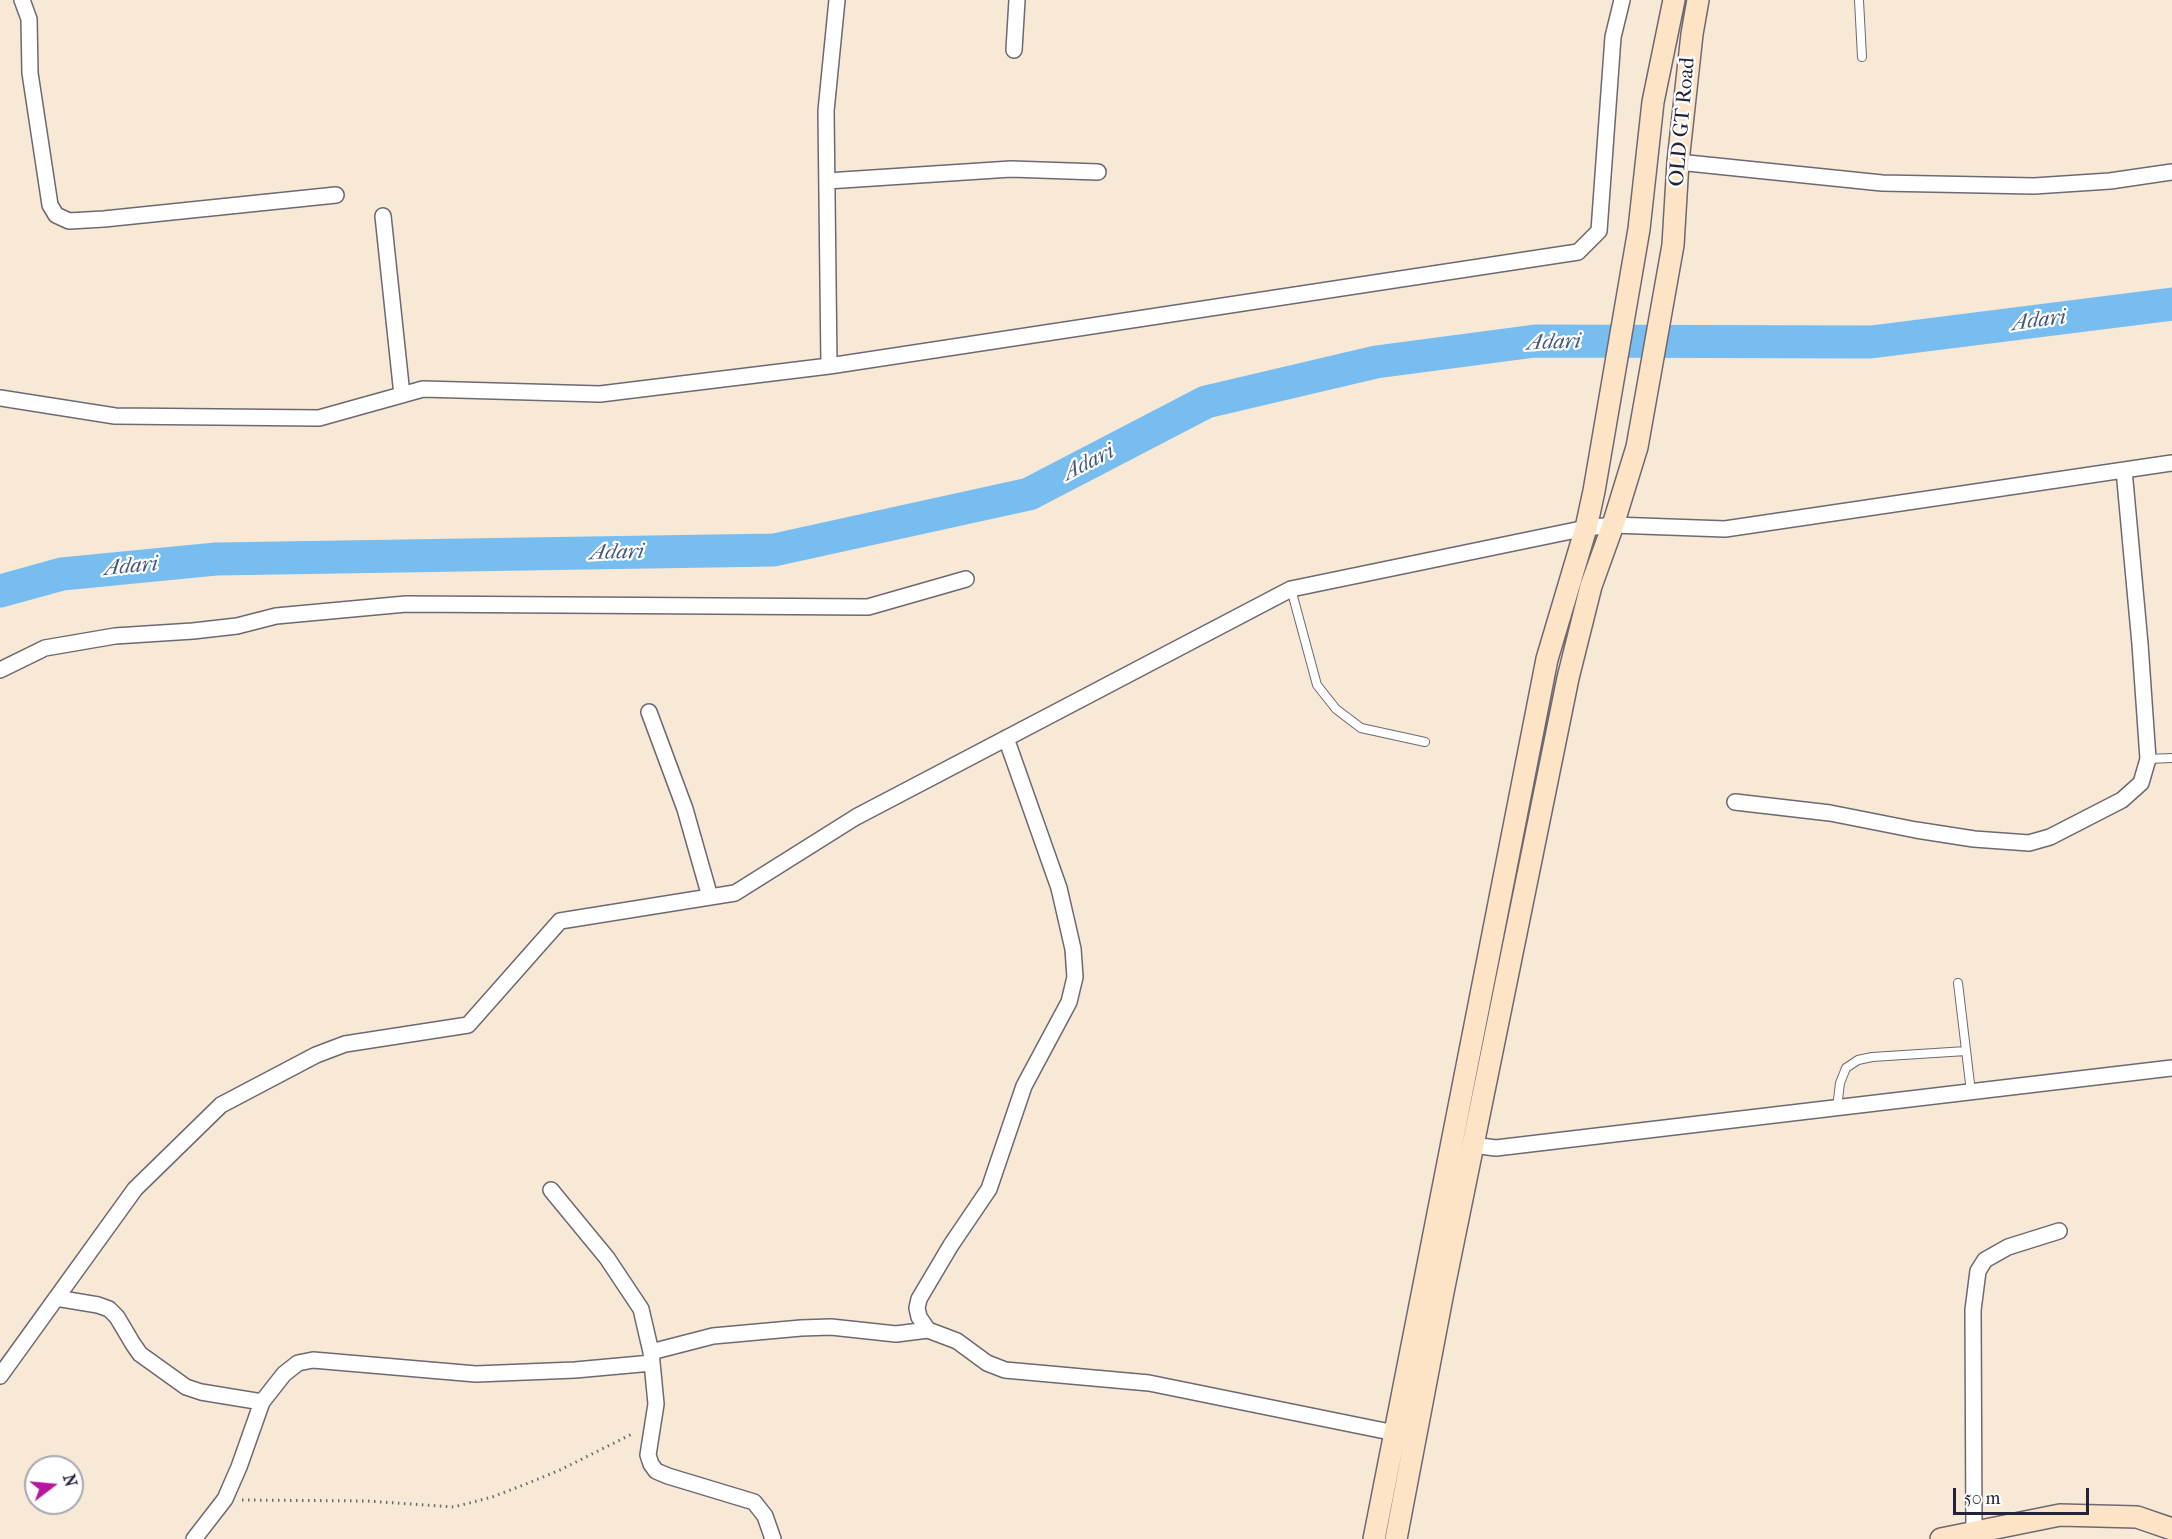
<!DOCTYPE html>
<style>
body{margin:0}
#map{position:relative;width:2172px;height:1539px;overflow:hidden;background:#f8e9d6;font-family:"IM FELL French Canon",serif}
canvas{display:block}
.north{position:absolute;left:24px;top:1455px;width:60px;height:60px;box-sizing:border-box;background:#fff;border:2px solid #a7a7b1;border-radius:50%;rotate:74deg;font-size:16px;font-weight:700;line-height:24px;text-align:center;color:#22223b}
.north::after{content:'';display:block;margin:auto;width:21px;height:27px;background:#b5179e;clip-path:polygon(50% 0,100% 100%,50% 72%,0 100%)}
.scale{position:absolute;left:1953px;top:1488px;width:136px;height:27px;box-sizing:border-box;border:3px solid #22223b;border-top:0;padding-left:8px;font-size:18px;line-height:21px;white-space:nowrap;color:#22223b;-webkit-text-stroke:4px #fff;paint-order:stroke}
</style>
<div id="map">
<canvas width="2172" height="1539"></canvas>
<div class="north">N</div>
<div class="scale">50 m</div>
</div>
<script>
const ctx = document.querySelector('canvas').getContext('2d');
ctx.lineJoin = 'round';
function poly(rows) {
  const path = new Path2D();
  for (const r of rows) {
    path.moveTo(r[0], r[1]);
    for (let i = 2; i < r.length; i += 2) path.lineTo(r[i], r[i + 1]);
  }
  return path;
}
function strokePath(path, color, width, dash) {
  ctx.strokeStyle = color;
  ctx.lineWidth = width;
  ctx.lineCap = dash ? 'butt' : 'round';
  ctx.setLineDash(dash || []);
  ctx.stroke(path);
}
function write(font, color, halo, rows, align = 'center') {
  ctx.font = font + ' "IM FELL French Canon",serif';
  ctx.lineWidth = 4.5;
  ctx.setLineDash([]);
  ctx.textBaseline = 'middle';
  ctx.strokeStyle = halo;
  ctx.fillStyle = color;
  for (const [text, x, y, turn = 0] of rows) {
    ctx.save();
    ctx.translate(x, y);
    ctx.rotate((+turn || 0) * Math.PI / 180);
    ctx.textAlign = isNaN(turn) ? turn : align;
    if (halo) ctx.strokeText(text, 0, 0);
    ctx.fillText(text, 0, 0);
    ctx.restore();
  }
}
strokePath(poly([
 [0,591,62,574,216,559,774,550,1029,494,1206,402,1376,362,1535,341,1871,342,2172,304]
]), '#78bdef', 33);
const lane = poly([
 [1859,0,1862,57],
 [1291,589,1317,685,1336,709,1361,728,1425,742],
 [2148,759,2172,758],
 [1958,983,1971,1092],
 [1837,1108,1840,1083,1846,1068,1858,1060,1872,1057,1966,1051]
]);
const street = poly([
 [22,0,29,19,30,73,50,205,56,215,69,221,104,219,336,195],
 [1014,50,1017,0],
 [1678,162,1882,183,2034,186,2110,181,2172,172],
 [827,181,1011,169,1098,172],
 [383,216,402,395],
 [829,366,826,111,837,0],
 [0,398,115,416,319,418,423,389,600,394,829,366,1578,252,1599,231,1613,37,1622,0],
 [0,670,45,648,115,636,193,631,237,626,276,616,406,604,868,607,966,579],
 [649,712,685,809,710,897],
 [1006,738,1059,888,1073,949,1075,977,1069,1002,1024,1086,989,1189,951,1245,919,1299,917,1308,919,1317,928,1330,957,1341,987,1363,1005,1370,1149,1383,1395,1433],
 [1735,802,1830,813,1916,830,1974,839,2029,843,2050,837,2122,800,2141,783,2148,759,2140,644,2124,470],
 [1472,1145,1496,1148,2172,1068],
 [551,1190,607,1258,641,1309,651,1352,656,1404,648,1455,651,1464,656,1471,668,1476,754,1502,765,1516,773,1539],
 [56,1298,98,1305,109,1309,117,1317,133,1344,140,1354,186,1387,201,1392,262,1402],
 [651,1352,713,1336,801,1328,831,1327,896,1334,928,1330],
 [0,1376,135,1189,221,1105,316,1055,345,1044,468,1025,560,921,735,893,856,817,1291,589,1586,528,1613,525,1725,529,2172,463],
 [1974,1532,1973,1310,1978,1271,1985,1260,2008,1247,2059,1231],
 [194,1539,225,1499,239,1467,262,1402,284,1374,298,1363,313,1360,476,1374,575,1370,652,1363]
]);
const secondary = poly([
 [1374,1539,1547,659,1586,528,1594,491,1639,229,1653,102,1674,0],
 [1396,1539,1443,1292,1568,678,1591,586,1613,525,1637,447,1673,245,1678,162,1692,34,1698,0],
 [1941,1539,2060,1515,2137,1517,2172,1529]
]);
strokePath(lane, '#6d6871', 10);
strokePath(street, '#6d6871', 18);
strokePath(secondary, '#6d6871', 24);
strokePath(poly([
 [242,1500,367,1501,454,1507,492,1497,526,1484,560,1470,634,1433]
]), '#6d6871', 3, [1.5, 4.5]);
strokePath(lane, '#fff', 8);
strokePath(street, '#fff', 15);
strokePath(secondary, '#fee4c6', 21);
write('21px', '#22223b', '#fff', [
 ["OLD GT Road",1683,122,-85]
]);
write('italic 22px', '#40587a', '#fff', [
 ["Adari",2039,321,-7],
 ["Adari",1554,343,-2],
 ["Adari",1089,463,-27],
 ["Adari",617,553,-1],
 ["Adari",131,567,-5]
]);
</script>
